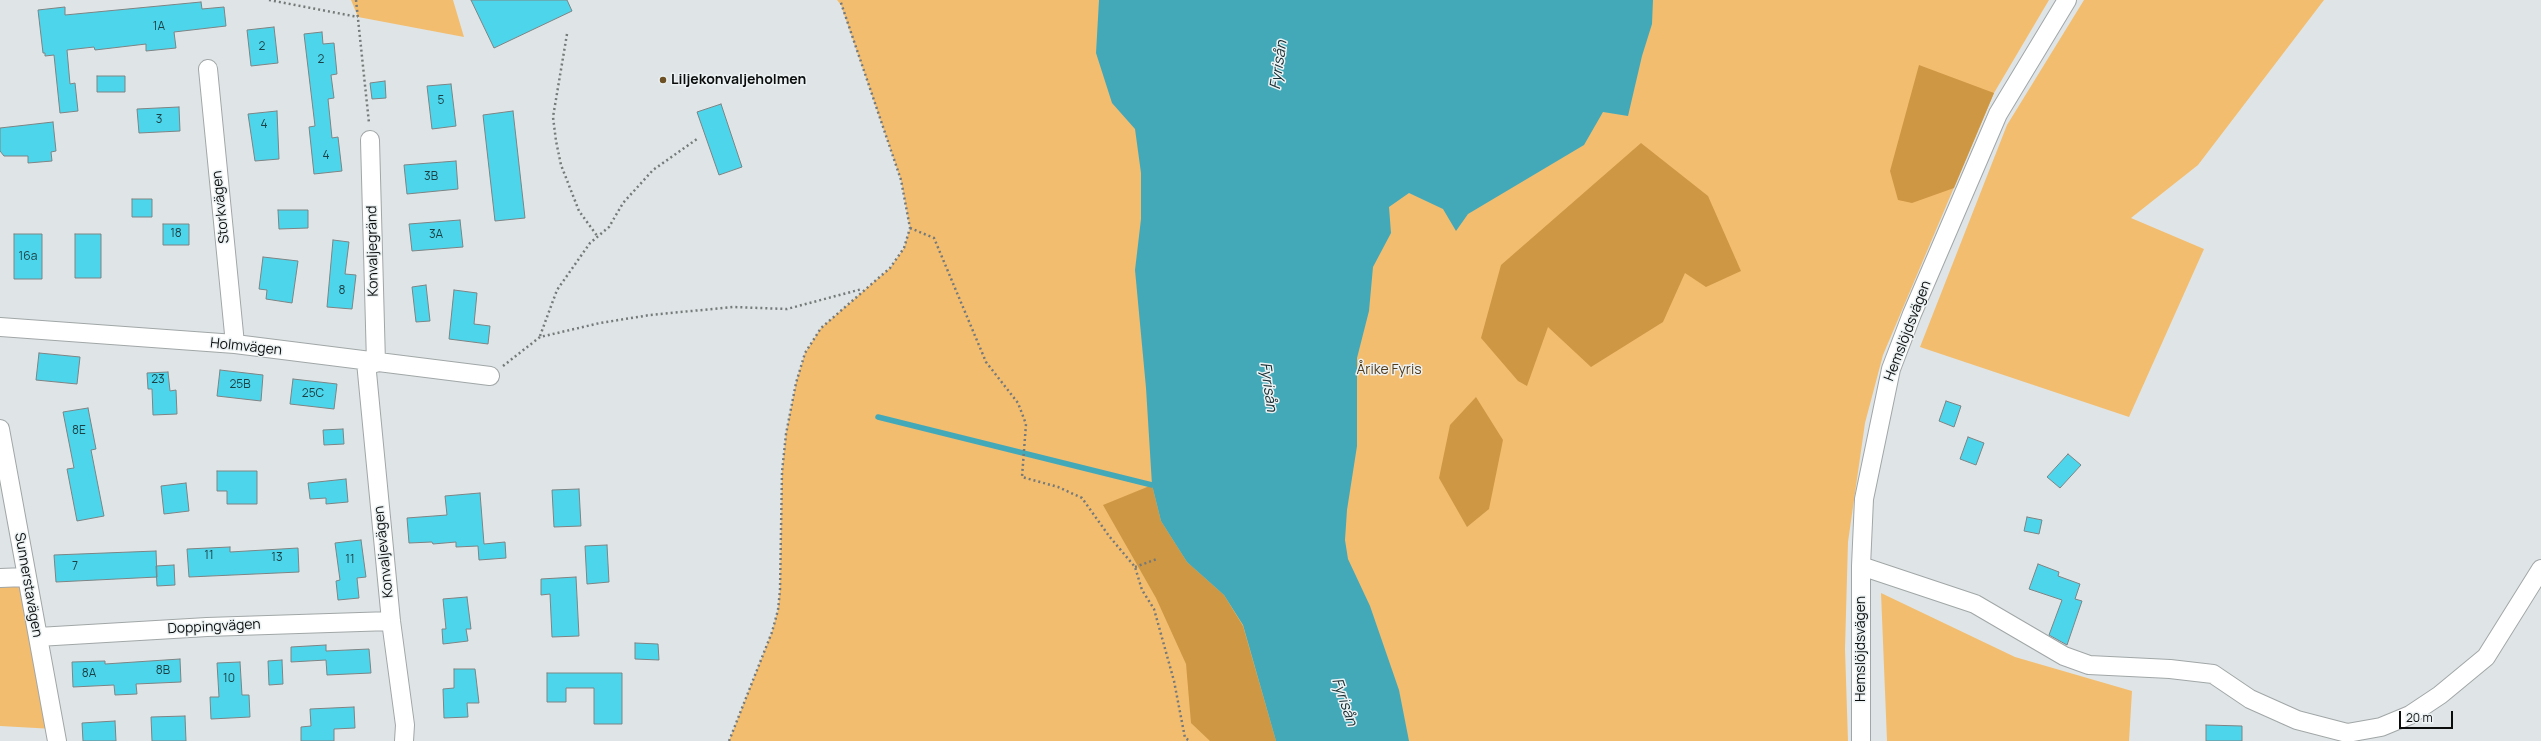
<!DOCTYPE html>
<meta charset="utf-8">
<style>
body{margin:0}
#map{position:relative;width:2541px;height:741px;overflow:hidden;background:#dfe5e6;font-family:Manrope,sans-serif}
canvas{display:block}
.scale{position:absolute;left:2399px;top:711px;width:54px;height:18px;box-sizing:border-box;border:2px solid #0b0d0d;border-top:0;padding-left:5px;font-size:12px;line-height:14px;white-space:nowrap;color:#0b0d0d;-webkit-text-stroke:3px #ecf2f3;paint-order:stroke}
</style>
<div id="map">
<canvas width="2541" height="741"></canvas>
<div class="scale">20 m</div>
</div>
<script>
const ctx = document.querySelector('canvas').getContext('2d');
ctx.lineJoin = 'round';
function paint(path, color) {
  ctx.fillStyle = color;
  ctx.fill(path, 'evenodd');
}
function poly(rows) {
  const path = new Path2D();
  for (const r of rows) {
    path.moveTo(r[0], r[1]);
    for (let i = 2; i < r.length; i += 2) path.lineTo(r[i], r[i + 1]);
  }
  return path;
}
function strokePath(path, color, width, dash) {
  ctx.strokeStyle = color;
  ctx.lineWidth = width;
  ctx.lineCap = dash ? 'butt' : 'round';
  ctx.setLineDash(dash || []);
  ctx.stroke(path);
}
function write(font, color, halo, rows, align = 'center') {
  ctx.font = font + ' Manrope,sans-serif';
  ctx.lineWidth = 3;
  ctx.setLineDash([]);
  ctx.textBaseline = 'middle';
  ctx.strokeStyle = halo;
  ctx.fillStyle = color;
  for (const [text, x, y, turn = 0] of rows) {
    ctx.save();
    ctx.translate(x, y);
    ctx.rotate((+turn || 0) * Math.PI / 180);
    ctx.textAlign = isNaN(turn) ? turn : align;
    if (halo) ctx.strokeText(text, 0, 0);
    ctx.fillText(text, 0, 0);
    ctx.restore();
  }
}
paint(poly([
 [351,0,453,0,464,37,358,17],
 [837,0,2049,0,1994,93,1883,355,1865,423,1848,542,1845,649,1848,741,729,741,772,632,778,610,780,590,782,472,786,434,796,383,805,353,821,328,890,268,904,248,910,228,901,180,841,5],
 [2084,0,2324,0,2198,165,2131,218,2204,249,2129,417,1920,347,2007,125],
 [26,577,54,729,0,726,0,578],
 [1881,593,2015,657,2132,691,2129,741,1887,741]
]), '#f3bd70');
paint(poly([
 [1919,65,1994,93,1954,188,1912,203,1898,200,1890,171],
 [1641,143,1708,196,1741,271,1706,287,1685,273,1663,322,1591,367,1548,327,1527,386,1518,381,1481,338,1501,265],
 [1476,397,1503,440,1489,509,1467,527,1439,478,1450,425],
 [1152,485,1161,521,1187,562,1224,595,1243,626,1276,741,1210,741,1191,723,1186,664,1156,598,1103,505]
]), '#ce9744');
paint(poly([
 [1099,0,1653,0,1652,24,1642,56,1628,116,1603,112,1584,145,1468,214,1456,231,1443,209,1409,193,1389,207,1391,233,1373,267,1369,311,1357,358,1357,446,1347,510,1345,540,1348,559,1370,606,1399,690,1409,741,1276,741,1243,625,1224,595,1187,562,1161,521,1152,485,1146,388,1135,270,1141,219,1141,173,1135,129,1112,103,1096,53]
]), '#43a9b9');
strokePath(poly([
 [878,417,1152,485]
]), '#43a9b9', 5.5);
const building = poly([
 [471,0,567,0,572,11,494,48,471,0],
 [201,2,202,9,224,7,226,26,174,32,176,48,146,51,146,44,95,50,94,47,67,50,70,84,75,83,78,111,60,113,54,55,45,56,45,53,43,53,38,10,65,7,65,15,201,2],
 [274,27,278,63,251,66,247,30,274,27],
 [322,32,323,44,334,43,337,74,331,75,334,98,328,99,332,138,338,137,342,171,314,174,309,127,315,126,304,34,322,32],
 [97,76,125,76,125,92,97,92,97,76],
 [385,81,386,98,372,99,370,83,385,81],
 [451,84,456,126,432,129,427,86,451,84],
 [721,104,742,167,719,175,697,112,721,104],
 [179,107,180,131,139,133,137,109,179,107],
 [277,111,279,159,255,161,248,114,277,111],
 [513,111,525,218,495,221,483,115,513,111],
 [53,122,56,151,51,152,52,161,28,163,28,156,4,156,0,151,0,128,53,122],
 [456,161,458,189,407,194,404,165,456,161],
 [132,199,152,199,152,217,132,217,132,199],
 [278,210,308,210,308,228,279,229,278,210],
 [460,220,463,247,412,251,409,224,460,220],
 [163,224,189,224,189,245,163,245,163,224],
 [14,234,42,234,42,279,14,279,14,234],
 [75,234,101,234,101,278,75,278,75,234],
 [333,240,349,242,345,274,356,275,352,309,327,307,333,240],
 [263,257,298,261,292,303,266,299,267,290,259,289,263,257],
 [426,285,430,321,416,322,412,287,426,285],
 [454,290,477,293,474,324,490,326,488,344,449,339,454,290],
 [39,353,80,357,77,384,36,380,39,353],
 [220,370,263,375,261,401,217,396,220,370],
 [168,372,170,391,176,390,177,414,153,415,152,389,148,389,147,373,168,372],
 [293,379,337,384,334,409,290,404,293,379],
 [1946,401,1961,406,1954,427,1939,421,1946,401],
 [88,408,96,449,91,450,104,516,77,521,67,469,74,468,63,412,88,408],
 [343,429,344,444,324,445,323,430,343,429],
 [1968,437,1984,443,1976,465,1960,459,1968,437],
 [2068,454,2081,465,2060,488,2047,477,2068,454],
 [217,471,257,471,257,504,227,504,227,491,217,491,217,471],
 [346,479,348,502,326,504,326,498,310,499,308,483,346,479],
 [186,483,189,511,164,514,161,486,186,483],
 [579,489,581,526,554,527,552,490,579,489],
 [480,493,484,544,505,542,506,558,479,560,478,546,456,547,456,542,433,544,432,542,409,543,407,518,447,515,445,496,480,493],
 [2027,517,2042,520,2039,534,2024,531,2027,517],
 [361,540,366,577,357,578,359,598,338,600,336,581,340,580,335,543,361,540],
 [607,545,609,582,587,584,585,546,607,545],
 [230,547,230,552,298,548,299,572,189,577,187,549,230,547],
 [156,551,157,577,56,582,54,555,156,551],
 [2038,564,2059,572,2058,576,2080,584,2075,599,2082,601,2067,645,2049,635,2062,600,2029,589,2038,564],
 [174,565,175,585,157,586,156,566,174,565],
 [576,577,579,636,552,637,550,594,541,595,541,579,576,577],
 [467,597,471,629,466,629,468,641,443,644,442,629,446,629,443,599,467,597],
 [635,643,658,644,659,660,635,659,635,643],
 [326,645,326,651,369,649,371,673,327,675,326,660,291,662,291,647,326,645],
 [180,659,181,682,136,684,137,694,115,695,114,685,73,687,72,662,105,661,105,664,180,659],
 [282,660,283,684,269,685,268,661,282,660],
 [240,662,242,695,249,695,250,717,211,719,210,697,219,697,217,663,240,662],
 [454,669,475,669,479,703,467,703,468,717,444,718,443,689,454,688,454,669],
 [547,673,622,673,622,724,594,724,594,688,566,688,566,702,547,702,547,673],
 [354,707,355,728,334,729,334,741,301,741,301,727,311,726,310,709,354,707],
 [185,716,186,741,152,741,151,717,185,716],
 [115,721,116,741,83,741,82,723,115,721],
 [2206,725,2242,726,2242,741,2206,741,2206,725]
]);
paint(building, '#4dd6eb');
strokePath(building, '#7e8384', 1);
const minor = poly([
 [208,69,235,344],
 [370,140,376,363],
 [0,327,235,344,490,376],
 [366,362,391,621,405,725,404,741],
 [0,429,57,741],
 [1861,566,1975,604,2064,656,2089,665,2170,669,2213,674,2250,699,2297,720,2347,733,2381,727,2410,715,2440,695,2486,657,2541,569],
 [0,578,26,577],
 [38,637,207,627,391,621],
 [1861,741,1861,566,1864,499,1891,369,1912,314,1998,114,2067,0]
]);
strokePath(minor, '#a1a6a7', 20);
strokePath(poly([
 [269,0,358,17],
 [356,0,369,123],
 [567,34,553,117,556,141,561,165,579,211,598,237],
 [910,228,934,238,986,362,1018,403,1026,424,1022,477,1058,487,1082,498,1109,536,1135,567,1142,590,1154,609,1174,681,1185,738,1190,741],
 [540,336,557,290,590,243,609,227,623,203,653,170,697,139],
 [503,366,540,337,600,323,650,315,733,307,787,309,862,289],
 [1135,567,1157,559],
 [729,741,772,632,778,610,780,590,782,472,786,434,796,383,805,353,821,328,890,268,904,248,910,228,901,180,840,0]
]), '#757979', 2.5, [2, 3]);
strokePath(minor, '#fff', 18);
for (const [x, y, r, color] of [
 [663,80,4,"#6d5024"]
]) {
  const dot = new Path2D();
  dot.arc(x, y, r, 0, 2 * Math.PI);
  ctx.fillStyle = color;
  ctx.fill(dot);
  strokePath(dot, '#ecf2f3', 1.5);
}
write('12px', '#1c3f44', null, [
 ["1A",159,27],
 ["2",262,47],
 ["2",321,60],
 ["5",441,101],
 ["3",159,120],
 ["4",264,125],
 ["4",326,156],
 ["3B",431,177],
 ["18",176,234],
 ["3A",436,235],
 ["16a",28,257],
 ["8",342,291],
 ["23",158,380],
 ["25B",240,385],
 ["25C",313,394],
 ["8E",79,431],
 ["11",209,556],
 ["13",277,558],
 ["11",350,560],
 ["7",75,567],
 ["8B",163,671],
 ["8A",89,674],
 ["10",229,679]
]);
write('bold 14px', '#0b0d0d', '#ecf2f3', [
 ["Liljekonvaljeholmen",671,80]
], 'left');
write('14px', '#0b0d0d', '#ecf2f3', [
 ["Storkvägen",221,207,-96],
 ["Konvaljegränd",373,251,-91],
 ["Hemslöjdsvägen",1908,331,-69],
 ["Holmvägen",246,347,6],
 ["Konvaljevägen",384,552,-96],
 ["Sunnerstavägen",28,585,80],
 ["Doppingvägen",214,627,-3],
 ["Hemslöjdsvägen",1861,649,-90]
]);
write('14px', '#543c1a', '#ecf2f3', [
 ["Årike Fyris",1389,370]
]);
write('italic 15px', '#172e32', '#ecf2f3', [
 ["Fyrisån",1279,65,-82],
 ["Fyrisån",1268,387,82],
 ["Fyrisån",1344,702,71]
]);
</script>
